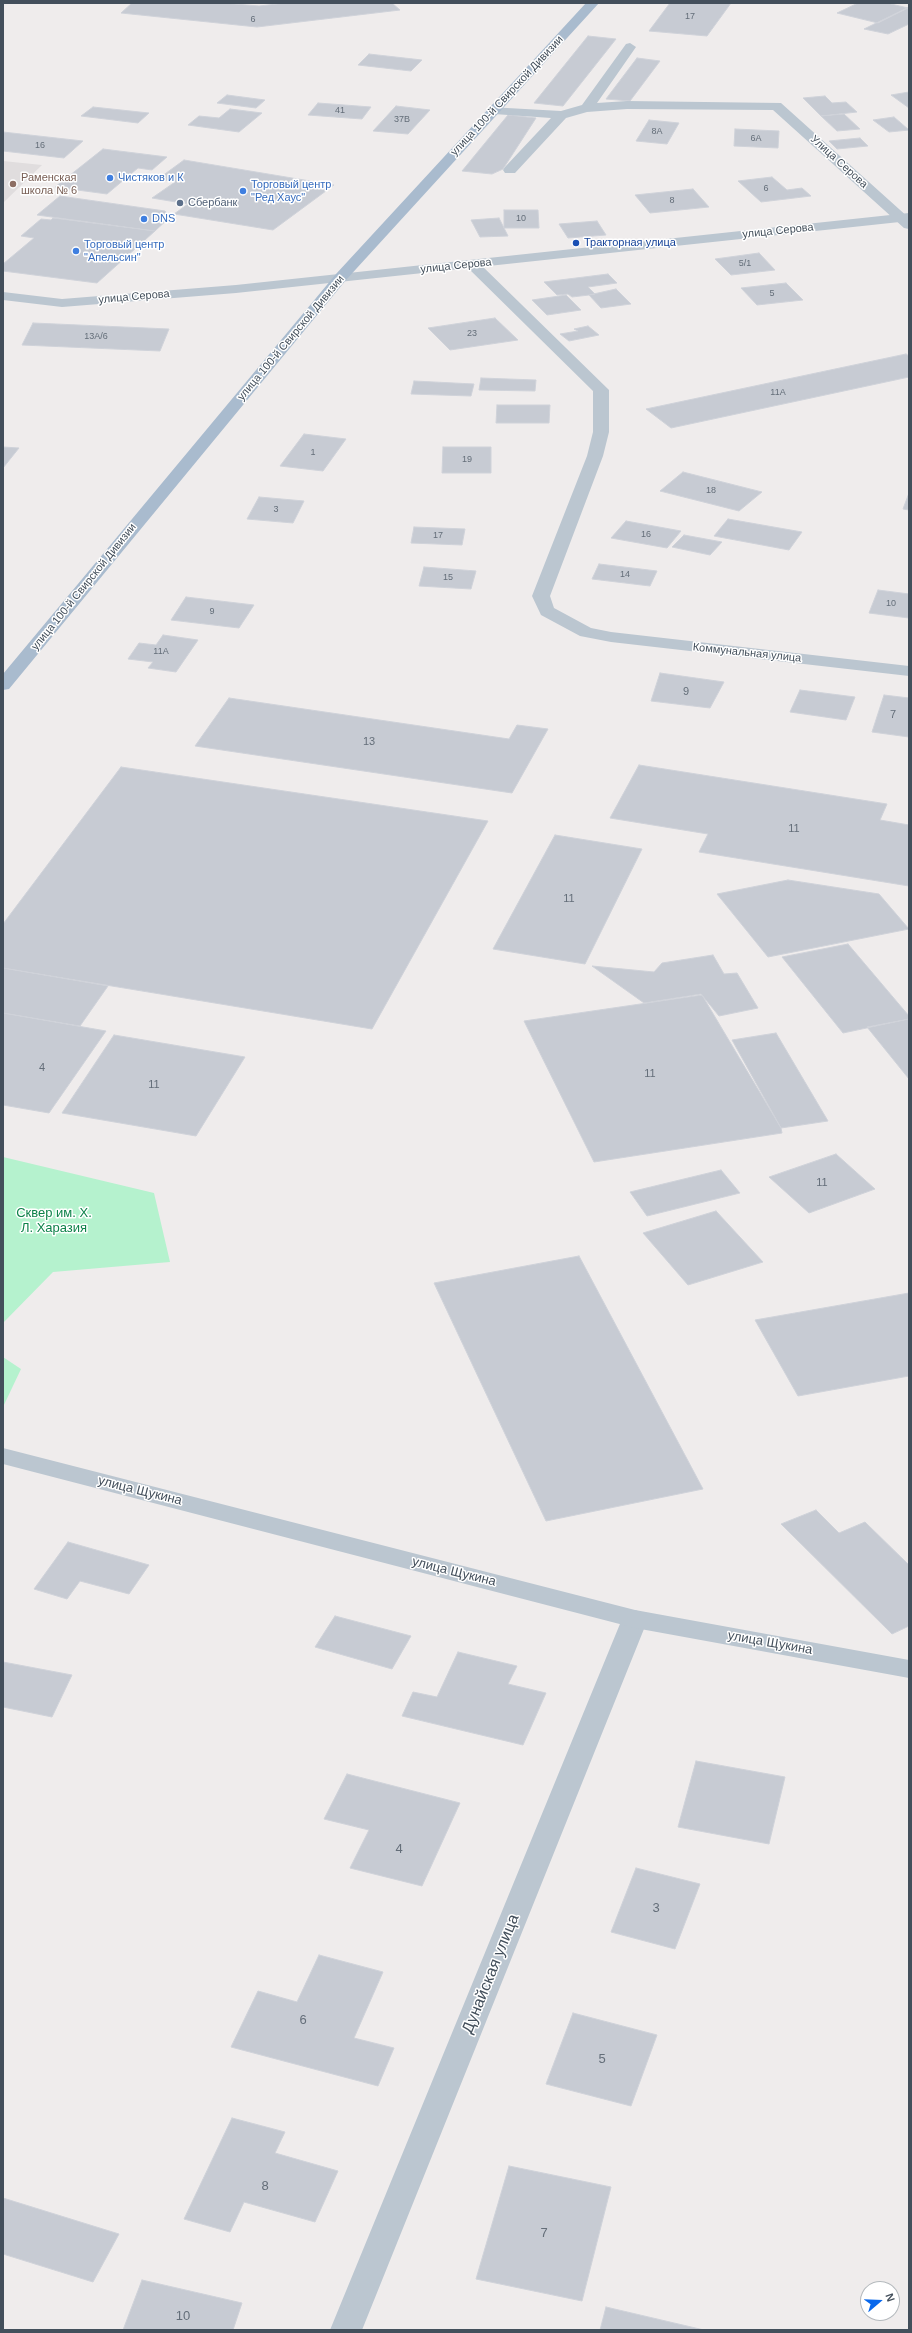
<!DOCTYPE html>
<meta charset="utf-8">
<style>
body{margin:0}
#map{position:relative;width:912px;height:2333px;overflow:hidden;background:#efecec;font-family:Arial,sans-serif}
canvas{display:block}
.frame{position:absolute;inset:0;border:4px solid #434f5b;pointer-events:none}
.north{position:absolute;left:860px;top:2281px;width:40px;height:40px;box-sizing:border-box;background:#fff;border:1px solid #b4b9bd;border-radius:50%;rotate:71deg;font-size:11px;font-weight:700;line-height:16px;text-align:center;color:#434f5b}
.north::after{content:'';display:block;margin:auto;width:14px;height:18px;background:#0968ec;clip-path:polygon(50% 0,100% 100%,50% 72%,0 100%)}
</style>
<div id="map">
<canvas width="912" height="2333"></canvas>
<div class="frame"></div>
<div class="north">N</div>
</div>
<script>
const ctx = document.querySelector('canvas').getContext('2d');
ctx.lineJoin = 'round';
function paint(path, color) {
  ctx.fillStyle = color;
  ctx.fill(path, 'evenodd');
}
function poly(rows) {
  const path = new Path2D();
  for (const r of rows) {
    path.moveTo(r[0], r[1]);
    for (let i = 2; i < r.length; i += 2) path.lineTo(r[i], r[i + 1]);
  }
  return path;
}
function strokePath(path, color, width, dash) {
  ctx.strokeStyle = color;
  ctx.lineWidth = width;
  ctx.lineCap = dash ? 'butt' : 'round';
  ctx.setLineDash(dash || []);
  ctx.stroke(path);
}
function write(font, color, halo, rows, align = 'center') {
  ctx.font = font + ' Arial,sans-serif';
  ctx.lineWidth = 3;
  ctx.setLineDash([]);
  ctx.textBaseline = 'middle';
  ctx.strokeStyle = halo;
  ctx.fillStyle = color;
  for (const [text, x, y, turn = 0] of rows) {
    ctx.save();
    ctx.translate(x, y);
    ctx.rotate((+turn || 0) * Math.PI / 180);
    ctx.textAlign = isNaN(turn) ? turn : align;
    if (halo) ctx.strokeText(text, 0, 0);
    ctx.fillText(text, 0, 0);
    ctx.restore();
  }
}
paint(poly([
 [3,161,42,165,3,203]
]), '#e0ddde');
paint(poly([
 [3,1157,154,1193,170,1262,53,1272,3,1323],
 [3,1357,21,1369,3,1407]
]), '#b5f2ce');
const building = poly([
 [132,3,223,3,259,6,286,3,392,3,400,10,257,27,121,13,132,3],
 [670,3,731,3,707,36,649,31,670,3],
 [858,3,887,3,908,8,878,23,837,13,858,3],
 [909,7,909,24,888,34,864,29,909,7],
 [588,36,616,39,563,106,534,103,588,36],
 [369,54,422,60,411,71,358,65,369,54],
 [637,58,660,61,630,101,606,99,637,58],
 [909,92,909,108,891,95,909,92],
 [227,95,265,100,256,108,217,103,227,95],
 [825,96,832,103,846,102,857,112,821,116,803,98,825,96],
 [318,103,371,107,362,119,308,115,318,103],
 [396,106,430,110,408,134,373,131,396,106],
 [93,107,149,113,138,123,81,116,93,107],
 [230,109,262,113,239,132,188,125,199,116,219,118,230,109],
 [844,114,860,129,837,131,821,116,844,114],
 [508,115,536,118,503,169,492,174,462,171,508,115],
 [894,117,909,130,889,132,873,120,894,117],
 [649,120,679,123,667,144,636,141,649,120],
 [735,129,779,131,778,148,734,146,735,129],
 [3,132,83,141,64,158,3,151,3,132],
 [860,138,868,146,837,149,829,141,860,138],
 [103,149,167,157,152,170,138,168,107,194,55,187,103,149],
 [184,160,334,185,273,230,174,214,188,204,152,198,175,182,158,179,184,160],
 [772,177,787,190,802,188,811,196,761,202,738,181,772,177],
 [693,189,709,207,650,213,635,195,693,189],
 [60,196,165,211,170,217,155,231,37,215,60,196],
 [504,210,538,210,539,228,504,228,504,210],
 [53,218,155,231,97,283,3,271,3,264,34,238,21,236,41,219,51,220,53,218],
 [499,218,508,236,480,237,471,220,499,218],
 [597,221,606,235,568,238,559,224,597,221],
 [759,253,775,270,731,275,715,259,759,253],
 [608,274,617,283,588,287,595,294,589,295,572,297,568,294,557,295,544,282,608,274],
 [786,283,803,300,757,305,741,288,786,283],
 [616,289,631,304,601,308,589,295,616,289],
 [566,295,581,310,547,315,532,300,566,295],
 [495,318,518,340,450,350,428,328,495,318],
 [33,323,169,329,160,351,22,345,33,323],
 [588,326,599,335,569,341,560,334,578,331,574,329,588,326],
 [906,354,909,356,909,377,671,428,646,409,906,354],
 [481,378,536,380,535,391,479,390,481,378],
 [414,381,474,384,471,396,411,394,414,381],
 [497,405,550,405,549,423,496,423,497,405],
 [304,434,346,439,323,471,280,466,304,434],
 [3,447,19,448,3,468,3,447],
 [443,447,491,447,491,473,442,473,443,447],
 [683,472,762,492,739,511,660,491,683,472],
 [909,493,909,510,903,509,909,493],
 [259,497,304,501,293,523,247,519,259,497],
 [728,519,802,532,789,550,714,536,728,519],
 [626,521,681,531,667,548,611,538,626,521],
 [414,527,465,529,462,545,411,543,414,527],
 [684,535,722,542,710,555,672,547,684,535],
 [599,564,657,571,650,586,592,579,599,564],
 [424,567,476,571,471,589,419,586,424,567],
 [878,590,909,594,909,618,869,613,878,590],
 [186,597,254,605,239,628,171,620,186,597],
 [163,635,198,640,176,672,148,668,153,662,128,659,139,643,156,645,163,635],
 [660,673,724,682,710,708,651,701,660,673],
 [800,690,855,697,846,720,790,712,800,690],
 [884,695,909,698,909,737,872,732,884,695],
 [229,698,509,739,517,725,548,729,512,793,195,746,229,698],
 [639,765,887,804,880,820,909,825,909,886,699,852,708,834,610,818,639,765],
 [121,767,488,821,372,1029,3,968,3,924,121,767],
 [555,835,642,849,585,964,493,949,555,835],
 [788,880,879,894,909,929,768,957,717,894,788,880],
 [848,944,909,1016,909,1019,843,1033,782,957,848,944],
 [713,955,724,974,737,973,758,1008,719,1016,701,994,644,1003,592,966,654,972,662,963,713,955],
 [3,968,108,986,80,1026,3,1013,3,968],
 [702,995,781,1128,782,1133,594,1162,524,1021,702,995],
 [3,1013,106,1031,49,1113,3,1105,3,1013],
 [909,1019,909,1079,867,1027,909,1019],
 [776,1033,828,1121,781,1128,732,1040,776,1033],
 [114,1035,245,1057,196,1136,62,1113,114,1035],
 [836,1154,875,1189,809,1213,769,1177,836,1154],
 [721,1170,740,1193,647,1216,630,1192,721,1170],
 [716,1211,763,1262,688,1285,643,1233,716,1211],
 [579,1256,703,1489,546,1521,434,1283,579,1256],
 [909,1293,909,1376,798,1396,755,1320,909,1293],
 [816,1510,839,1533,865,1522,909,1565,909,1626,892,1634,781,1524,816,1510],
 [68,1542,149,1565,129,1594,80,1581,67,1599,34,1589,68,1542],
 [335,1616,411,1636,392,1669,315,1647,335,1616],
 [458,1652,517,1666,508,1684,546,1693,523,1745,402,1716,413,1692,437,1697,458,1652],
 [3,1662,72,1675,52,1717,3,1707,3,1662],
 [696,1761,785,1777,769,1844,678,1827,696,1761],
 [347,1774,460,1803,422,1886,350,1868,369,1830,324,1819,347,1774],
 [636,1868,700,1884,675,1949,611,1932,636,1868],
 [319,1955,383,1972,354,2038,394,2048,378,2086,231,2047,258,1991,297,2002,319,1955],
 [573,2013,657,2035,631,2106,546,2084,573,2013],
 [232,2118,285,2132,275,2153,338,2171,315,2222,244,2202,230,2232,184,2219,232,2118],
 [509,2166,611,2187,582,2301,476,2279,509,2166],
 [3,2198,119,2234,93,2282,3,2254,3,2198],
 [142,2280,242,2303,233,2330,123,2330,142,2280],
 [606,2307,704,2330,600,2330,606,2307]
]);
paint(building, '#c7cbd3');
strokePath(building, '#cfd2d9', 1);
paint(poly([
 [630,43,636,47,597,103,627,101,781,103,909,218,909,229,904,228,773,110,627,109,587,112,566,118,515,173,505,173,503,170,505,167,551,118,494,114,489,113,488,110,489,107,561,111,582,105,626,44,630,43],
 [473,261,478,262,609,390,609,432,603,456,550,596,554,608,591,628,611,632,909,666,909,676,611,642,580,636,541,615,532,596,587,456,593,432,593,391,468,268,466,265,473,261],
 [635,1610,644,1613,648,1619,362,2330,330,2330,622,1619,626,1613,635,1610]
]), '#bbc6d0');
paint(poly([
 [909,213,909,221,236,293,62,307,3,300,3,292,62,299,236,285,909,213],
 [3,1448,635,1610,909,1660,909,1678,635,1628,3,1464,3,1448]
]), '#bbc6d0');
paint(poly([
 [586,3,599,3,346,280,9,689,3,690,3,674,336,274,586,3]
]), '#a9bbce');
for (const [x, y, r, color] of [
 [110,178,4,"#3f7fe0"],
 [13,184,4,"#8d6e63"],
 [243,191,4,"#3f7fe0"],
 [180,203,4,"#5c6f8a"],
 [144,219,4,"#3f7fe0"],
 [576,243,4,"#1a4fb4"],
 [76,251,4,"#3f7fe0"]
]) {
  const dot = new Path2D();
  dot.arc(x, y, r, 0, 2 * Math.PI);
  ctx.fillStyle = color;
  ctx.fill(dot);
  strokePath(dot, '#fff', 1.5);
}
write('9px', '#646e79', null, [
 ["17",690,17],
 ["6",253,20],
 ["41",340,111],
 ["37В",402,120],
 ["8А",657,132],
 ["6А",756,139],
 ["16",40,146],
 ["6",766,189],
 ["8",672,201],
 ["10",521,219],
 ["5/1",745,264],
 ["5",772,294],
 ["23",472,334],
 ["13А/6",96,337],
 ["11А",778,393],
 ["1",313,453],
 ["19",467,460],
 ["18",711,491],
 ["3",276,510],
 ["16",646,535],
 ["17",438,536],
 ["14",625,575],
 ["15",448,578],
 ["10",891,604],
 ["9",212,612],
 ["11А",161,652]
]);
write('11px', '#434f5b', '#fff', [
 ["улица 100-й Свирской Дивизии",507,96,-47],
 ["Улица Серова",839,162,42],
 ["улица Серова",778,231,-6],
 ["улица Серова",456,266,-6],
 ["улица Серова",134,297,-5],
 ["улица 100-й Свирской Дивизии",291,338,-50],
 ["улица 100-й Свирской Дивизии",84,587,-51],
 ["Коммунальная улица",747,653,6]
]);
write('11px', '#785e54', '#fff', [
 ["Раменская",21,178],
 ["школа № 6",21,191]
], 'left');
write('11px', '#366cbe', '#fff', [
 ["Чистяков и К",118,178],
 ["Торговый центр",251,185],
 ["\"Ред Хаус\"",251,198],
 ["DNS",152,219],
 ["Торговый центр",84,245],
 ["\"Апельсин\"",84,258]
], 'left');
write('11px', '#4e5e75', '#fff', [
 ["Сбербанк",188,203]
], 'left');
write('11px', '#164399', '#fff', [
 ["Тракторная улица",584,243]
], 'left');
write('11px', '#646e79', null, [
 ["9",686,692],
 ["7",893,715],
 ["13",369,742],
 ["11",794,829],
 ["11",569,899],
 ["4",42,1068],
 ["11",650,1074],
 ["11",154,1085],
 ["11",822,1183]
]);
write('13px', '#0e824a', '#fff', [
 ["Сквер им. Х.",54,1213],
 ["Л. Харазия",54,1228]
]);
write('13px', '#434f5b', '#fff', [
 ["улица Щукина",140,1491,14],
 ["улица Щукина",454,1572,14],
 ["улица Щукина",770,1643,10]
]);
write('13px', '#646e79', null, [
 ["4",399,1849],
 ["3",656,1908],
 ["6",303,2020],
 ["5",602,2059],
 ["8",265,2186],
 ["7",544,2233],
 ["10",183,2316]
]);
write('16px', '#434f5b', '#fff', [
 ["Дунайская улица",491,1974,-68]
]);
</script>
